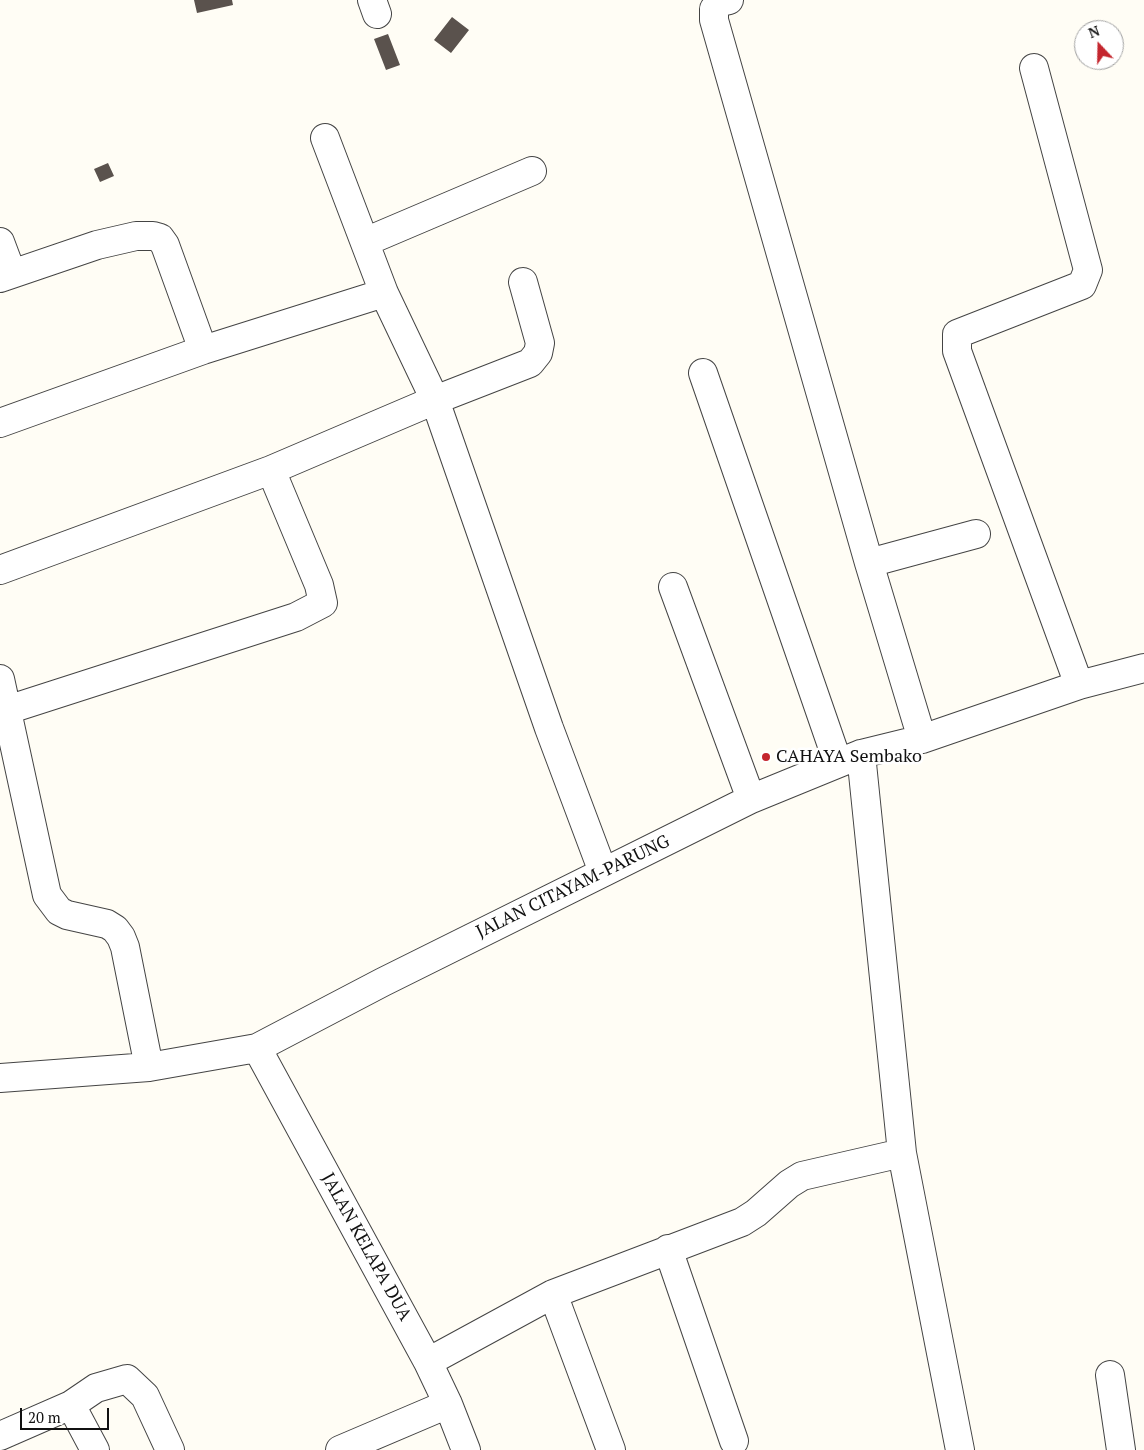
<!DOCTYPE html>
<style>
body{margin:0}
#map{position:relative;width:1144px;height:1450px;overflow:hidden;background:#fffdf5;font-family:"PT Serif",serif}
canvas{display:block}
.north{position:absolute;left:1074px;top:20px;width:50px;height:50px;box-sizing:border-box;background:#fff;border:1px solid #a0a0a0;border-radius:50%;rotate:339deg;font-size:14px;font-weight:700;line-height:20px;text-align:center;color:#111}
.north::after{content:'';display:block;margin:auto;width:18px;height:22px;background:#c4262e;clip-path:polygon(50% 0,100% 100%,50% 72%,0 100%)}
.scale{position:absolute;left:20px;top:1408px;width:89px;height:22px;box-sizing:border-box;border:2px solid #111;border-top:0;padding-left:6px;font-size:15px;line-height:18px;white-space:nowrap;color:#111;-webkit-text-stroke:4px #fff;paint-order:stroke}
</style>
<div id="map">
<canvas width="1144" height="1450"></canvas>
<div class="north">N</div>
<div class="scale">20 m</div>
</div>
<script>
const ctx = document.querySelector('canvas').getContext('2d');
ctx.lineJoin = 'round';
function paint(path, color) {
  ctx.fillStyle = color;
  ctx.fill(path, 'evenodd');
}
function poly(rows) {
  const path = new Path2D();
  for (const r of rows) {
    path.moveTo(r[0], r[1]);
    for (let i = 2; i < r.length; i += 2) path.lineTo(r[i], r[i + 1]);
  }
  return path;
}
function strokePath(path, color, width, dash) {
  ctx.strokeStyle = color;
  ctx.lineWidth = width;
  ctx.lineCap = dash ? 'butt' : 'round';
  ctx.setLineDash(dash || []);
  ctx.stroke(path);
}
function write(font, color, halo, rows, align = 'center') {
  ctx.font = font + ' "PT Serif",serif';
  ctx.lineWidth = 5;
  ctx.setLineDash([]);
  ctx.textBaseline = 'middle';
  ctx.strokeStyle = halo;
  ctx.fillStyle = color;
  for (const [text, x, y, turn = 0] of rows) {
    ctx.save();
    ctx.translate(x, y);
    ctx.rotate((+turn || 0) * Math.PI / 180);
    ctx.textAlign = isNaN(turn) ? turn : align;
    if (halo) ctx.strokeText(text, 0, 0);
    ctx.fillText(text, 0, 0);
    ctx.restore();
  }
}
paint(poly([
 [194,0,232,0,233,5,197,13],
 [452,17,469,30,451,53,434,40],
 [388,34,400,65,386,70,374,39],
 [108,163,114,176,100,182,94,169]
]), '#5a524d');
const minor = poly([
 [372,0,377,14],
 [729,0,720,2,714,9,714,20,869,563,922,739],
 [1034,68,1088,270,1082,285,957,334,957,351,1079,685],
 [325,138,384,293,435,400,549,728,603,872],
 [0,242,12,274],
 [365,242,532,171],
 [0,278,97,245,136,236,153,236,160,238,165,245,203,350],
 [703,373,838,763],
 [0,423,203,350,384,293],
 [869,563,976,534],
 [0,570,271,470,435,400,530,363,538,353,540,343,523,282],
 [673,587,751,799],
 [0,679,47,895,59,911,67,915,107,924,115,929,121,937,125,947,149,1067],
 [7,710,296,617,323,603,319,585,271,470],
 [861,754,902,1153,960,1450],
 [257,1048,428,1362,448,1404,466,1450],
 [0,1078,149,1067,257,1048,383,982,751,799,861,754,922,739,1079,685,1144,668],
 [668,1249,734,1441],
 [553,1294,611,1450],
 [428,1362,553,1294,742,1222,756,1213,789,1184,802,1176,902,1153],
 [1110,1375,1121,1450],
 [0,1436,71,1405],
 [95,1450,71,1405,96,1388,127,1379,145,1396,170,1450],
 [340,1450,448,1404]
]);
strokePath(minor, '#444', 30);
strokePath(minor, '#fff', 28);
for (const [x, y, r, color] of [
 [766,757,5,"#c4262e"]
]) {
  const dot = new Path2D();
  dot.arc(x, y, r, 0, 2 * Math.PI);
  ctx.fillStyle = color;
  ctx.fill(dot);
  strokePath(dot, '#fff', 2);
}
write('18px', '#111', '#fff', [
 ["CAHAYA Sembako",776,757]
], 'left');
write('18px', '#111', '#fff', [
 ["JALAN CITAYAM-PARUNG",573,887,-26],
 ["JALAN KELAPA DUA",366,1247,61]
]);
</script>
